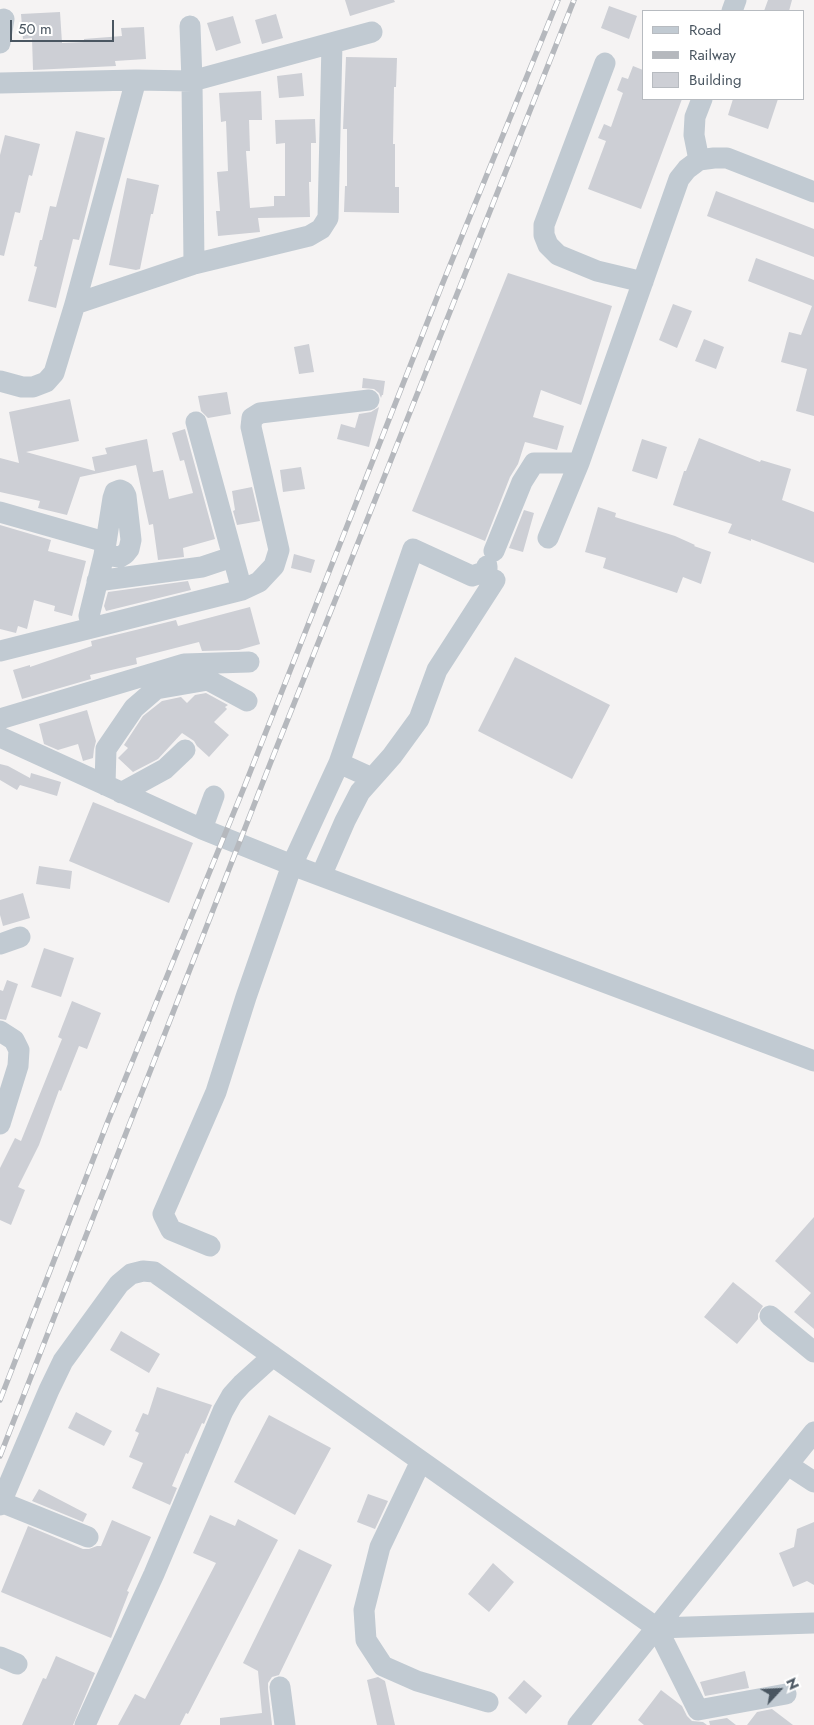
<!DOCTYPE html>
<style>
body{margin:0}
#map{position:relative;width:814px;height:1725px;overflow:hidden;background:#f5f3f3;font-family:Jost,sans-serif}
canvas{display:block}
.legend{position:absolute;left:642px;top:10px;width:162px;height:90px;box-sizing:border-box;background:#fff;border:1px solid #b7bbc0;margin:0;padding:6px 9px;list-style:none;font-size:15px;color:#4a5661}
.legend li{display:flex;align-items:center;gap:10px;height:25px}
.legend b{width:25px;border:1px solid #b7bbc0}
.north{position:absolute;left:754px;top:1665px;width:50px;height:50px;-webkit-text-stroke:4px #fff;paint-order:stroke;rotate:65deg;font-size:14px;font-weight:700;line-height:20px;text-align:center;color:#4a5661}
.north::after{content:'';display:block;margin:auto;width:18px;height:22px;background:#4a5661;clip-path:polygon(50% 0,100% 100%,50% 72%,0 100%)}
.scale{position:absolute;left:10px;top:20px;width:104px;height:22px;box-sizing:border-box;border:2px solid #4a5661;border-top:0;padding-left:6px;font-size:15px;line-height:18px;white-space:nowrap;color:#4a5661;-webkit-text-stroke:4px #fff;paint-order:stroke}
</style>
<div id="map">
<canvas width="814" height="1725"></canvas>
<ul class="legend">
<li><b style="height:6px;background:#c1cad2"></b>Road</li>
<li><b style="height:6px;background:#b5b8bd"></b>Railway</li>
<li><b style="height:14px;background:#cdcfd5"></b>Building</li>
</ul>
<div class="north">N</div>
<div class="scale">50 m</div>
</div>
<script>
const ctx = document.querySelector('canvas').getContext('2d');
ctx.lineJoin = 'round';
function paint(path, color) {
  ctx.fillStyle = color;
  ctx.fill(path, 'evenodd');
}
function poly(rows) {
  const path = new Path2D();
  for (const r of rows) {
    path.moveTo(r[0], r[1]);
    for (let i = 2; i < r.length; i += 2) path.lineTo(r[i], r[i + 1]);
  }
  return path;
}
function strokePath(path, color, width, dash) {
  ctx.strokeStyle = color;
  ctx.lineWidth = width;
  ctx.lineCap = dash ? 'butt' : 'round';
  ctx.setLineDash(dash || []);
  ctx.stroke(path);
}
paint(poly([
 [345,0,394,0,395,2,350,16],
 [768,0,792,0,789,11,764,11],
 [609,6,637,16,629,39,601,28],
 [60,12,62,43,84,42,84,39,122,36,121,28,144,27,146,59,115,61,116,66,33,70,32,38,23,39,21,14],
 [276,14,283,38,262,44,255,20],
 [233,16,241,43,216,51,207,23],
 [346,57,397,58,396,87,394,87,393,144,395,144,395,187,399,187,399,213,344,212,345,186,347,186,347,129,343,129],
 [633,66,643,70,643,99,682,99,641,209,588,189,606,141,598,138,604,124,611,127,623,93,617,90,622,77,628,79],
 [302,73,304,96,279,98,277,76],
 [261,91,262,120,249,120,250,151,246,151,250,208,274,206,274,196,285,196,285,143,276,144,275,120,315,119,316,143,311,143,311,182,309,182,310,217,258,218,260,232,218,236,216,211,220,211,217,172,228,171,226,121,221,122,219,93],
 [733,99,778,99,768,129,728,115],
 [76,131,105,138,79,240,73,239,56,308,28,301,37,267,34,266,40,240,42,240,50,206,56,207],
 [5,135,40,144,32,176,29,175,20,213,15,212,4,256,0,255,0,155],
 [127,178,159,185,153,214,151,214,140,269,136,270,109,265],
 [716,191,814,229,814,257,707,216],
 [756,258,814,280,814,416,796,411,807,369,781,362,789,332,801,335,812,306,748,281],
 [508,273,612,306,581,405,541,390,533,417,564,426,557,450,525,442,518,464,510,477,485,541,412,511],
 [673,304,692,311,677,348,659,340],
 [704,339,724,347,716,369,695,361],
 [309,344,314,372,299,374,294,347],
 [363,378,385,381,383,395,382,395,381,398,379,393,374,389,362,388],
 [227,392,231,414,208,418,201,411,198,396],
 [70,399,79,441,26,452,95,471,92,457,107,454,105,448,147,439,153,472,163,470,169,499,193,493,184,460,180,461,172,433,185,429,215,539,183,548,184,557,158,560,153,524,149,525,136,465,80,477,67,515,38,508,40,501,0,492,0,458,19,463,9,412],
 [379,407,369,447,337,439,341,424,355,428,359,414,371,412],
 [699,438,760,462,761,460,791,469,782,500,814,512,814,563,751,539,751,541,728,533,732,524,673,505,684,471,686,471],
 [642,439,667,447,657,479,632,471],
 [301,467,305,489,283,492,280,470],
 [252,487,260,521,237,525,233,511,235,510,232,491],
 [598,507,616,513,615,517,675,536,695,545,694,546,711,552,701,584,683,577,677,593,603,568,606,558,585,552],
 [524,510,534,513,523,552,509,548],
 [0,525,51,540,48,551,86,561,72,616,54,611,55,606,34,600,27,629,18,626,16,633,0,629],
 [294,554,315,560,311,573,291,568],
 [188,581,191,590,106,611,104,606,108,592],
 [250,607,260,644,239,650,202,651,199,642,136,658,137,664,90,675,91,679,22,699,13,670,30,665,30,667,92,646,91,641,176,620,178,626],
 [515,657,610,705,572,779,478,731],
 [206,693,228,705,225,707,227,709,214,722,229,735,209,757,197,746,194,741,182,733,158,759,133,772,118,758,128,748,124,745,143,716,162,701,181,697,187,703,195,695],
 [87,710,96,741,94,749,93,758,83,761,78,744,58,750,44,744,39,724],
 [0,764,8,766,30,778,31,773,61,782,57,796,20,785,17,790,0,780],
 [93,802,193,843,169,903,69,861],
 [39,866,72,871,70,889,36,884],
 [23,893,30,918,3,926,0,915,0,900],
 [44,948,74,958,61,997,31,987],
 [7,980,18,984,6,1020,0,1019,0,990,3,991],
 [72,1001,101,1013,87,1049,79,1046,61,1091,59,1090,39,1145,18,1187,25,1190,11,1225,0,1220,0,1168,15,1138,21,1141,62,1039,58,1037],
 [814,1217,814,1329,794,1312,811,1293,775,1261],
 [733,1282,763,1306,758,1314,758,1319,737,1344,704,1317],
 [121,1331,160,1354,149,1373,110,1350],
 [157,1387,212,1405,204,1424,202,1423,188,1454,186,1453,172,1486,177,1488,170,1505,132,1488,143,1463,129,1457,139,1433,135,1431,143,1413,148,1415],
 [76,1412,112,1431,104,1446,68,1428],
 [269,1415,331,1448,295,1515,234,1482],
 [39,1489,87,1514,83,1522,32,1501],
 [368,1494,388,1501,375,1529,357,1522],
 [210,1515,235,1526,238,1519,278,1540,188,1714,186,1713,180,1725,118,1725,135,1694,145,1699,216,1563,193,1553],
 [112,1520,151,1537,127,1591,129,1592,111,1638,1,1592,28,1526,83,1549,89,1549,97,1546,101,1546],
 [814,1522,814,1585,807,1581,793,1587,779,1553,794,1547,797,1529],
 [299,1549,332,1565,279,1675,272,1677,268,1683,268,1689,272,1725,220,1725,220,1718,262,1713,258,1671,243,1663],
 [493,1563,514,1582,489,1612,468,1594],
 [56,1656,95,1673,73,1725,22,1725,43,1678,46,1679],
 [745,1671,749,1688,705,1696,700,1682],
 [378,1677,385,1681,395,1725,377,1725,367,1680],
 [524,1680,542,1696,526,1714,508,1698],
 [661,1690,682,1706,687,1716,692,1721,703,1722,707,1725,644,1725,638,1720],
 [772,1709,793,1725,747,1725,757,1712],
 [727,1718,736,1725,710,1725,709,1721]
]), '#cdcfd5');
strokePath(poly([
 [732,11,736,0],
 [190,26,192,81,194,264],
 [0,43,4,19],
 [605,63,544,225,544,235,548,245,558,255,597,271,643,282],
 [0,83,136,80,192,81,372,32],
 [699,160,694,135,695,117,702,99],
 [75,304,194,264,309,236,321,229,328,218,332,43],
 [0,381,22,387,33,387,46,382,54,373,75,304,136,80],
 [196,422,242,590],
 [0,512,105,542],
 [548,538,579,463,679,179,687,169,699,160,714,158,727,158,814,192],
 [494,551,522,482,534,463,579,463],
 [97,581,202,567,226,559,232,554],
 [89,616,104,555,113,498,115,492,120,490,124,492,126,496,131,540,129,549,125,554,120,557,104,555],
 [0,651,242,590,259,582,274,566,279,550,251,427,252,418,260,413,369,400],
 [0,719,184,664,249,662],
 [0,737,202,829,292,865,814,1061],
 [339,763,372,778],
 [105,785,106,749,134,708,156,689,208,680,247,701],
 [121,793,165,769,185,750],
 [202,829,214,796],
 [321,876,345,821,360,792,392,756,419,719,437,670,495,580],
 [0,944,20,937],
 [0,1031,14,1040,19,1050,18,1066,0,1124],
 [210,1246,171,1230,163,1214,216,1092,246,997,292,865,339,763,413,549,472,576,487,571,487,566],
 [770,1316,814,1352],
 [421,1461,380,1547,364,1610,366,1640,383,1666,417,1681,488,1702],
 [788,1465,814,1482],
 [1,1502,88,1537],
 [0,1505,49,1390,63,1361,119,1284,131,1274,143,1271,154,1272,657,1628,698,1710,786,1694],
 [657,1628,814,1623],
 [0,1657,17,1664],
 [280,1687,285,1725],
 [85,1725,154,1574,223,1411,232,1395,242,1384,273,1356],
 [578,1725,814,1432]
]), '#c1cad2', 21);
const rail = poly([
 [0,1400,108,1121,245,785,442,285,558,0],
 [0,1456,270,764,574,0]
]);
strokePath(rail, '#b5b8bd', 5.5);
strokePath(rail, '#fff', 4, [11]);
</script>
